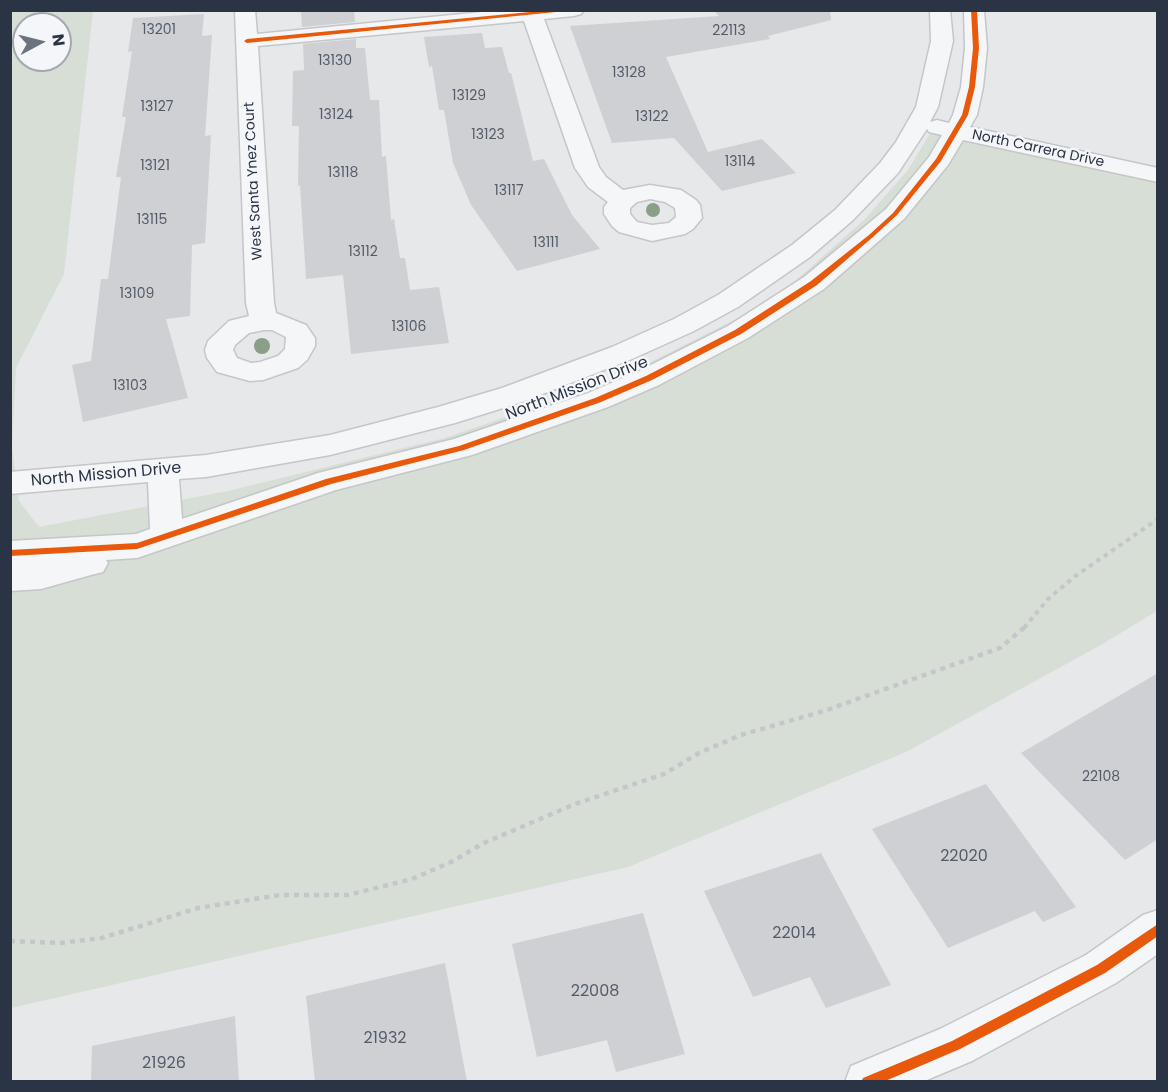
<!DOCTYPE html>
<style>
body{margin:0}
#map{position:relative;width:1168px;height:1092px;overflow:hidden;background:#e6e8ea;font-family:Poppins,sans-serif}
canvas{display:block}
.frame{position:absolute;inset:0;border:12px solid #2b3445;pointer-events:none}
.north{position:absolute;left:12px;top:12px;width:60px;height:60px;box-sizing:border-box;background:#f4f6f9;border:2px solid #a4a8b1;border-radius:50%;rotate:83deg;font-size:16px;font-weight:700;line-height:24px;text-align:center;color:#2b3445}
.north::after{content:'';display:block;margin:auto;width:21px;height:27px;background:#6c737f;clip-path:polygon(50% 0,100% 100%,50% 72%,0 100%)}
</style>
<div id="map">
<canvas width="1168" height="1092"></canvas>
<div class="frame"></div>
<div class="north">N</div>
</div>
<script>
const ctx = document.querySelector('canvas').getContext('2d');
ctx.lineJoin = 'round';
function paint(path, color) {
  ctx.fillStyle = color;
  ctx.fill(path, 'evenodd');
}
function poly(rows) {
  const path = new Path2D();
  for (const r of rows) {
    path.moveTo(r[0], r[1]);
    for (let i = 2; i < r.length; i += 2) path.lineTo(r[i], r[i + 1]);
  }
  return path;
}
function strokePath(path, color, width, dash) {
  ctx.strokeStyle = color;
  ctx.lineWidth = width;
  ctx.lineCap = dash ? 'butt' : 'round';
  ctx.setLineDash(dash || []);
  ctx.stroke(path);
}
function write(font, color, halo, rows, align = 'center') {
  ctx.font = font + ' Poppins,sans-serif';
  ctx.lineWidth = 5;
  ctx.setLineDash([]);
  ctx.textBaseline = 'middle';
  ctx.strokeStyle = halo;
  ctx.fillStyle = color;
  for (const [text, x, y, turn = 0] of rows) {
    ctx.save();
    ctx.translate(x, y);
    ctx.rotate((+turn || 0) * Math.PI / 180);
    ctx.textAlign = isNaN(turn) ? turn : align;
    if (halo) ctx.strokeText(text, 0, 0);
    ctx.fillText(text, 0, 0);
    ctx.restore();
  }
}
paint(poly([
 [10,11,93,11,64,274,16,368,12,447,19,501,39,527,228,491,445,438,621,377,774,300,865,219,908,170,932,130,1157,179,1157,611,1099,646,906,752,628,867,11,1008],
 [24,24,60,24,60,60,24,60]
]), '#d6ded6');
paint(poly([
 [301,10,354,10,355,22,302,27],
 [713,10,830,10,831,20,768,36,770,39,666,57,708,152,762,139,796,173,722,191,674,138,612,143,570,26,719,16],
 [204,14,202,36,212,35,205,136,211,135,205,243,192,245,190,316,166,319,188,398,83,422,72,365,91,361,101,279,108,279,121,177,116,177,126,117,122,117,132,51,128,52,133,18],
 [482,33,485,48,502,47,509,73,511,73,533,161,544,159,572,215,600,249,517,271,471,205,453,163,444,110,439,110,432,66,429,67,424,37],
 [356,39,356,48,365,48,370,100,379,100,382,157,386,156,391,220,394,219,400,258,405,258,410,290,439,287,449,343,351,354,343,275,306,279,300,185,298,186,299,126,292,126,293,71,304,70,303,44],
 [1158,673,1158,839,1125,860,1021,753],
 [986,784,1076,907,1043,922,1035,911,948,948,872,829],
 [821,853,891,985,826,1008,810,977,753,997,704,891],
 [643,913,685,1054,616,1072,607,1040,537,1057,512,944],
 [445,963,467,1082,315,1082,306,996],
 [235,1016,239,1082,91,1082,92,1046]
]), '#ced0d3');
const minor = poly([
 [235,10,255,10,257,34,503,10,584,10,581,14,574,16,544,19,599,167,606,177,623,190,650,185,681,190,696,200,700,205,702,218,693,229,685,234,652,241,619,232,612,226,604,214,604,207,608,202,588,187,575,168,524,21,258,46,274,303,276,313,306,325,315,338,315,346,307,360,298,368,263,380,250,381,217,372,207,358,205,350,208,341,229,321,249,316,246,303,235,10],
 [650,199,665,202,675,208,676,217,669,223,652,225,637,222,630,214,630,208,637,202,650,199],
 [264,330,272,330,286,337,285,349,278,356,260,362,251,363,237,358,233,350,235,345,249,333,264,330],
 [1158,910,1158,954,1116,983,972,1061,922,1082,845,1082,851,1066,940,1029,1086,955,1143,915,1158,910]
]);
const tertiary = poly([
 [930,10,950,10,953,41,938,107,930,122,937,120,949,123,953,115,961,87,965,48,964,10,984,10,987,48,983,87,977,115,970,127,1158,168,1158,182,963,140,948,165,904,219,824,289,748,338,659,385,608,407,472,455,336,490,137,558,106,560,108,563,103,572,91,575,41,589,10,591,10,565,37,564,10,565,10,541,136,534,150,529,148,482,10,494,10,472,206,455,330,435,438,407,502,388,612,347,674,319,718,295,792,245,835,210,880,163,896,142,916,107,931,41,930,10],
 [927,129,929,132,942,135,929,157,886,209,804,277,728,326,639,371,588,393,454,439,318,473,182,519,179,479,206,477,330,455,455,423,522,402,632,359,694,331,738,307,810,257,853,220,898,173,927,129]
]);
strokePath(minor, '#c4c6c8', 3);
strokePath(tertiary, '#c4c6c8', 3);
strokePath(poly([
 [1024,628,1048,599,1074,577,1158,519]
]), '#c5c6ca', 4, [4.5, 4.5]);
strokePath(poly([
 [10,941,60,943,102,938,198,908,280,895,348,895,412,879,451,862,484,843,575,804,664,774,699,753,741,735,824,711,1000,648,1026,626]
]), '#c5c6ca', 4.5, [5, 5]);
paint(minor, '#f5f6f7');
paint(tertiary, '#f5f6f7');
paint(poly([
 [551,10,576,10,247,43,244,41,247,39,551,10],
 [971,10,977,10,979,48,975,87,968,115,941,161,897,215,873,237,817,285,741,334,652,380,601,402,464,450,331,484,137,549,10,556,10,550,137,543,326,479,459,446,595,398,646,376,735,330,811,281,869,235,893,213,936,159,962,115,969,87,973,48,971,10],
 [1158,924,1158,936,1105,973,960,1049,883,1082,861,1082,863,1078,952,1041,1097,965,1158,924]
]), '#e8590c');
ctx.fillStyle = '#8a9e88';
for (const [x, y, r] of [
 [653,210,7],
 [262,346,8]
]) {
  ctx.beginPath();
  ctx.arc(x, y, r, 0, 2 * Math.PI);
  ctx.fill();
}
write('14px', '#545c69', null, [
 ["13201",159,30],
 ["22113",729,31],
 ["13130",335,61],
 ["13128",629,73],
 ["13129",469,96],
 ["13127",157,107],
 ["13124",336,115],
 ["13122",652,117],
 ["13123",488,135],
 ["13114",740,162],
 ["13121",155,166],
 ["13118",343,173],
 ["13117",509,191],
 ["13115",152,220],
 ["13111",546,243],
 ["13112",363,252],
 ["13109",137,294],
 ["13106",409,327],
 ["13103",130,386],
 ["22108",1101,777]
]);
write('14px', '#2b3445', '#f4f6f9', [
 ["North Carrera Drive",1038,149,12],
 ["West Santa Ynez Court",254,181,-93]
]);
write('16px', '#2b3445', '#f4f6f9', [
 ["North Mission Drive",577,389,-21],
 ["North Mission Drive",106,475,-5]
]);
write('16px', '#545c69', null, [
 ["22020",964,857],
 ["22014",794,934],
 ["22008",595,992],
 ["21932",385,1039],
 ["21926",164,1064]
]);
</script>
